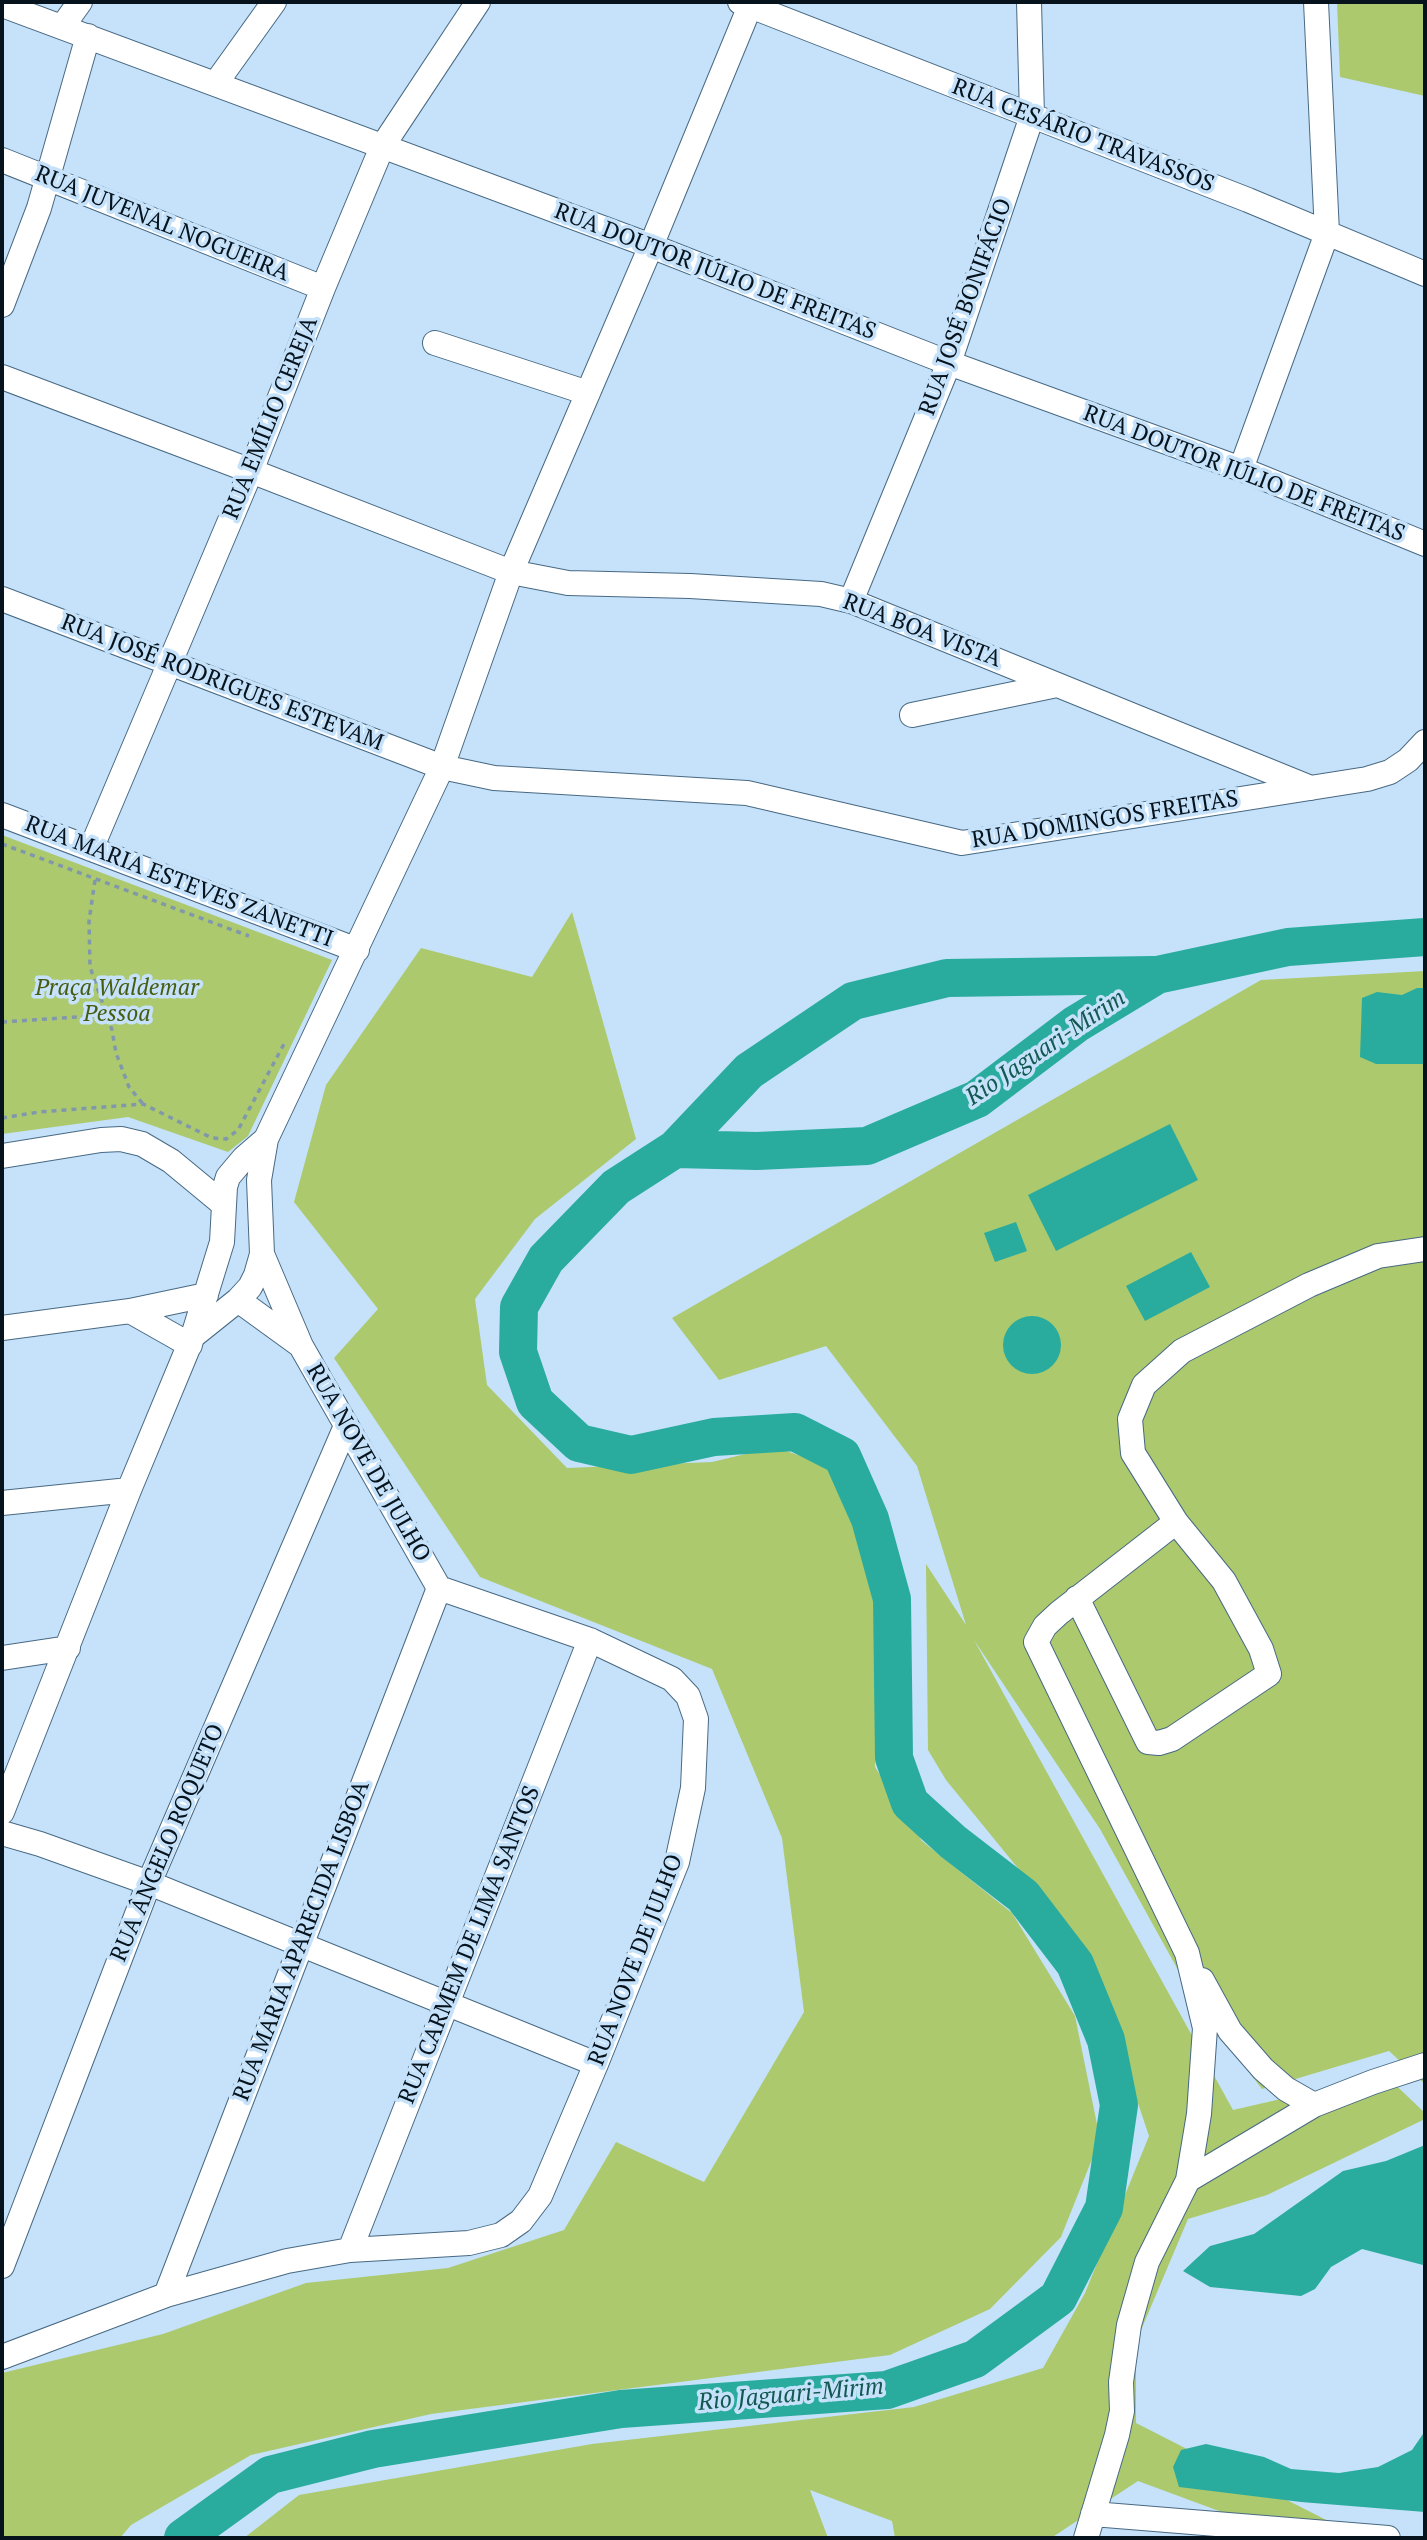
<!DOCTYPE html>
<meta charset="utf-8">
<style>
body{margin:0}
#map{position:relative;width:1427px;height:2540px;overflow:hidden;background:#c5e2fa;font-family:"PT Serif",serif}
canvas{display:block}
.frame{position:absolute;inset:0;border:4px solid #06131d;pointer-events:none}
</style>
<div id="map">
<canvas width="1427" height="2540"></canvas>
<div class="frame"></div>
</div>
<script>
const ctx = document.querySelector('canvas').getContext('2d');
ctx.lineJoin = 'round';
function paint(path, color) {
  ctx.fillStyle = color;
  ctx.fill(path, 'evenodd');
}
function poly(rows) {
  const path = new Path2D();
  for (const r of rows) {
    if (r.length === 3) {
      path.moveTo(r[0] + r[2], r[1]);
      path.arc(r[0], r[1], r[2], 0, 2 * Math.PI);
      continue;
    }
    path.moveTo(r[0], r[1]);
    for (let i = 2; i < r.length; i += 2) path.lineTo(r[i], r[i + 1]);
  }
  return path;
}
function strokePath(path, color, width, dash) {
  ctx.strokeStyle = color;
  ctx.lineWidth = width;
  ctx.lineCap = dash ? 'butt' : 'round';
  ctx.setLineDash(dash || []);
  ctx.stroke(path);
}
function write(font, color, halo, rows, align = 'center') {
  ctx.font = font + ' "PT Serif",serif';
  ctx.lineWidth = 7;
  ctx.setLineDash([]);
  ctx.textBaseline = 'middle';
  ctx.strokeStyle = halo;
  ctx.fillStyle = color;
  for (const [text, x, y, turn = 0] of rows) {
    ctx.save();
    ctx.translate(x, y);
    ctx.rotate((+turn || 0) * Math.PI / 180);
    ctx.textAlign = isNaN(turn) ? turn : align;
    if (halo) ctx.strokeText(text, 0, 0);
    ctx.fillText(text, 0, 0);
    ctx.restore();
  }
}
paint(poly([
 [1337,2,1425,2,1425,96,1340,77],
 [2,835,332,960,248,1136,228,1152,128,1117,2,1134],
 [572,912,636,1139,535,1219,475,1299,487,1385,567,1468,712,1462,775,1447,838,1469,876,1585,875,1767,922,1841,1012,1913,1075,2016,1100,2139,1061,2237,990,2309,890,2355,431,2414,251,2455,131,2525,120,2538,2,2538,2,2373,163,2334,306,2283,448,2268,564,2230,616,2142,704,2182,804,2012,782,1838,712,1669,480,1577,334,1358,378,1309,294,1202,326,1085,421,948,532,977],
 [1425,971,1425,2084,1389,2051,1262,2089,1198,2006,1100,1829,974,1640,1233,2110,1385,2075,1425,2113,1425,2119,1267,2195,1188,2219,1136,2342,1136,2423,1336,2525,1246,2521,1138,2481,1051,2538,895,2538,892,2521,810,2490,828,2538,244,2538,299,2495,592,2444,914,2407,1043,2368,1085,2293,1149,2136,1088,1954,946,1780,928,1750,926,1564,966,1625,917,1466,826,1346,719,1380,672,1318,1261,980]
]), '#acc96e');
paint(poly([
 [1417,988,1425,988,1425,1064,1376,1064,1360,1057,1362,998,1377,992,1402,995],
 [1170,1124,1198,1180,1056,1251,1028,1195],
 [1016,1222,1027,1251,995,1262,984,1233],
 [1191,1252,1210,1287,1145,1321,1126,1286],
 [1032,1345,29],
 [1425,2145,1425,2271,1423,2265,1362,2249,1331,2267,1315,2289,1301,2296,1210,2287,1183,2271,1210,2246,1254,2234,1343,2171,1386,2161],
 [1425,2431,1425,2512,1301,2502,1179,2487,1173,2467,1181,2450,1206,2444,1264,2457,1291,2469,1339,2473,1378,2467,1412,2450]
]), '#29ac9e');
strokePath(poly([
 [675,1149,749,1071,853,1001,947,978,1154,975],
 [183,2538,270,2475,373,2449,621,2409,887,2390,975,2359,1058,2298,1104,2208,1119,2105,1106,2040,1075,1964,1023,1896,953,1842,910,1803,894,1758,892,1599,870,1519,842,1456,795,1432,714,1437,631,1455,579,1443,535,1402,518,1352,519,1307,546,1259,616,1187,675,1149,757,1151,867,1146,977,1099,1076,1024,1157,975,1288,947,1425,937]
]), '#29ac9e', 38);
const minor = poly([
 [740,2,1248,200,1425,274],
 [2,5,651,246,949,363,1241,469,1425,544],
 [62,27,80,2],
 [216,83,274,2],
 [2,160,323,288],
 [2,305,39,208,88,36],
 [435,343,588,393],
 [2,377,251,471,511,572,568,583,690,586,821,594,851,601,1311,788],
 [1241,469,1327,233,1316,2],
 [2,599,442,767,494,778,747,793,962,843,1367,779,1390,772,1408,760,1425,742],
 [851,601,949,363,1032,116,1029,2],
 [912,715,1057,685],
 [2,815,357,950],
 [91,849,251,471,323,288,382,147,478,2],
 [2,1156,101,1140,121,1139,142,1144,171,1161,223,1204],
 [238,1300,300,1345],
 [130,1311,190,1345],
 [2,1328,130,1311,206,1295],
 [193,1336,238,1300,250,1287,256,1275,262,1254,259,1180,266,1139,442,767,511,572,651,246,750,6,754,2],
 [2,1503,129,1490],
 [1176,1522,1059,1613,1045,1626,1036,1642,1187,1953,1205,2028,1199,2114,1188,2180],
 [1077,1598,1148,1742,1159,1743,1172,1739,1269,1674,1261,1649,1224,1581,1176,1522,1133,1453,1130,1419,1144,1385,1182,1351,1309,1285,1378,1256,1425,1249],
 [2,1658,68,1648],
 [2,1812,129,1490,193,1336,222,1242,225,1187,228,1177,244,1158,266,1139],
 [2,1833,40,1844,149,1883,596,2064],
 [1202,1980,1230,2031,1263,2069,1286,2089,1314,2105],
 [350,2250,590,1640],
 [2,2266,149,1883,346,1426],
 [166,2295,439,1588],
 [2,2357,166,2295,287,2261,350,2250,469,2243,501,2235,521,2221,540,2196,596,2064,677,1862,693,1788,696,1719,688,1696,672,1679,590,1640,439,1588,301,1346,262,1254],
 [1093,2514,1388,2538],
 [1086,2538,1117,2435,1122,2411,1121,2382,1129,2325,1147,2262,1188,2180,1314,2105,1373,2082,1425,2065]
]);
strokePath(minor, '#486983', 26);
strokePath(poly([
 [2,844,249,936],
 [95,880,89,921,90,967,112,1030,116,1053,129,1087,143,1104],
 [2,1022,106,1015],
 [2,1118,39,1112,143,1104,212,1138,226,1139,238,1130,284,1044]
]), '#8198ab', 3.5, [5, 5]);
strokePath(minor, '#fff', 24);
write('23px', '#06131d', '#c5e2fa', [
 ["RUA CESÁRIO TRAVASSOS",1083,136,21],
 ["RUA JUVENAL NOGUEIRA",162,224,22],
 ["RUA DOUTOR JÚLIO DE FREITAS",715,272,21],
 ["RUA JOSÉ BONIFÁCIO",966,307,-70],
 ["RUA EMÍLIO CEREJA",271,418,-68],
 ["RUA DOUTOR JÚLIO DE FREITAS",1244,474,21],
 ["RUA BOA VISTA",922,631,21],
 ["RUA JOSÉ RODRIGUES ESTEVAM",222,683,21],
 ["RUA DOMINGOS FREITAS",1105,820,-9],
 ["RUA MARIA ESTEVES ZANETTI",179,882,21],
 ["RUA NOVE DE JULHO",368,1463,60],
 ["RUA ÂNGELO ROQUETO",168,1843,-67],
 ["RUA MARIA APARECIDA LISBOA",302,1941,-69],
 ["RUA CARMEM DE LIMA SANTOS",470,1945,-68],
 ["RUA NOVE DE JULHO",636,1960,-69]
]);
write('italic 23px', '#485c10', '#c5e2fa', [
 ["Praça Waldemar",117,988],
 ["Pessoa",117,1014]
]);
write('italic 24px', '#135851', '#c5e2fa', [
 ["Rio Jaguari-Mirim",1046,1048,-34],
 ["Rio Jaguari-Mirim",791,2395,-5]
]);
</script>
